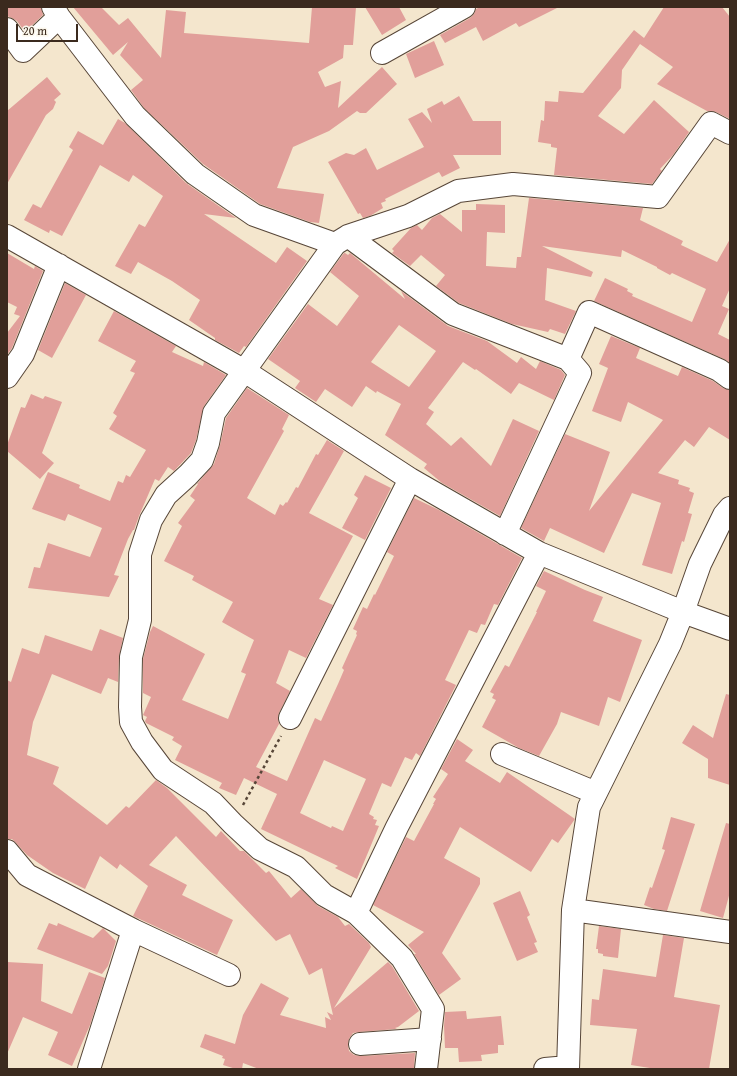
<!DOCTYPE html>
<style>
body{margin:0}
#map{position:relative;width:737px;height:1076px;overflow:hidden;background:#f4e6cd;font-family:"Gentium Book Plus",serif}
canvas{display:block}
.frame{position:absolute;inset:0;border:8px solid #3b2a1e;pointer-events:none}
.scale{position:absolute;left:16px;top:24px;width:62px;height:18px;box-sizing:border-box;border:2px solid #3b2a1e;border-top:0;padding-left:5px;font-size:12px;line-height:14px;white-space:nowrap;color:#3b2a1e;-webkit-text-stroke:3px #fbf7ec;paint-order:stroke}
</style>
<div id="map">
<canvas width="737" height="1076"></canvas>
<div class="frame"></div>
<div class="scale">20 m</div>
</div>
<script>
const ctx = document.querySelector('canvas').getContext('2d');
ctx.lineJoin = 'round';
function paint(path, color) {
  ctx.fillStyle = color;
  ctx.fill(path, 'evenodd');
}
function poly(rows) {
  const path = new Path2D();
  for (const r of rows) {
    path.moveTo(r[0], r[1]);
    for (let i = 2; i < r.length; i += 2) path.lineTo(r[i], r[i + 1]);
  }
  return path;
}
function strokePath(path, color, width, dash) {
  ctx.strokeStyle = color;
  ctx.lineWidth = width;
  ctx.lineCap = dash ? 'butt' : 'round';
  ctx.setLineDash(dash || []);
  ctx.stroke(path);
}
paint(poly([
 [7,7,41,7,43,15,25,32,17,21,12,18,7,16],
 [73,7,101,7,119,25,128,18,161,58,166,10,186,12,184,33,309,43,312,7,356,7,353,45,344,45,343,58,318,72,325,87,341,81,338,108,382,67,397,84,366,113,360,113,357,111,329,131,293,147,277,188,324,194,319,223,310,222,260,204,203,164,144,108,131,90,143,80,120,55,128,42,113,55],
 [365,7,399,7,406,20,382,35],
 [480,7,559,7,519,27,516,23,483,41,476,27,445,43,440,35,470,18,474,14,476,9],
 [664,7,722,7,730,17,730,119,716,112,711,111,707,111,657,84,673,67,640,44,622,70,621,88,598,116,624,134,654,100,689,132,673,155,660,169,662,171,652,184,554,175,557,148,551,147,551,144,538,142,541,120,544,121,545,101,558,102,559,91,583,93,634,30,644,38],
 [434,41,444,65,415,78,406,54],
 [47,77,61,94,54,100,56,102,53,109,46,115,7,184,7,111],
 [459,96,473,121,501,121,501,155,453,155,460,168,442,177,439,172,385,199,386,201,381,203,383,208,370,216,363,218,360,213,358,214,328,162,346,153,354,155,366,148,377,170,424,147,408,119,422,112,432,123,427,109,442,101,444,105],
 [118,119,125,123,186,183,236,218,204,214,276,263,287,247,307,261,246,347,244,346,239,353,215,340,215,338,189,320,200,300,172,281,138,262,131,274,115,266,139,224,145,227,163,196,133,175,129,182,100,165,62,236,50,230,49,233,24,220,33,204,41,208,73,150,69,147,78,131,103,145],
 [529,198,643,208,640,220,683,241,681,245,717,262,730,239,730,288,722,306,729,309,718,334,730,340,730,363,724,359,594,301,605,278,628,289,627,291,633,294,632,296,692,322,706,289,672,273,670,275,657,268,657,267,622,250,621,257,542,246,593,272,591,277,547,268,545,300,576,311,565,334,550,329,548,332,512,324,459,303,436,286,445,275,421,255,410,266,392,253,394,251,392,249,411,228,417,225,422,230,432,218,440,214,462,232,462,210,476,210,476,204,505,205,505,233,487,232,486,266,516,268,517,257,521,257],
 [7,253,34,269,35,266,43,271,12,348,7,355,7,333,20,316,14,314,17,307,7,302],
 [344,253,345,253,348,255,350,253,405,299,401,291,448,326,487,341,517,363,521,357,536,369,540,361,561,370,565,375,554,400,519,383,511,394,476,369,475,370,463,362,428,408,434,412,426,424,451,446,461,437,491,466,513,419,539,431,500,516,442,483,424,468,427,464,385,435,401,404,377,391,376,393,366,386,352,407,325,389,316,402,295,388,300,381,268,359,308,304,337,326,359,296,330,272],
 [399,325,436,351,409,387,371,362],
 [65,283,86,295,52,358,38,350],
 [114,311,176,346,172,352,203,366,204,362,226,375,204,406,196,440,191,453,174,471,168,467,159,481,155,479,139,516,134,530,133,530,128,539,114,575,119,576,109,597,28,588,34,567,40,568,48,543,90,557,102,528,68,514,65,521,32,509,48,472,80,485,79,488,110,501,118,481,123,483,126,475,130,477,146,450,109,429,117,416,113,413,135,373,130,371,136,361,98,341],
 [611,336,640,348,636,358,678,376,682,367,713,381,723,388,730,390,730,440,709,427,694,447,685,440,658,473,679,480,678,484,690,488,689,491,694,493,688,513,692,514,684,542,682,541,672,574,642,565,661,503,632,493,604,553,550,528,544,541,521,528,565,434,610,452,589,511,663,420,628,402,621,422,592,411,608,368,599,364],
 [247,388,289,415,282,429,284,431,247,498,275,515,280,504,283,506,286,502,287,503,296,487,298,488,316,454,318,455,327,440,344,451,309,513,353,536,319,599,333,605,306,658,289,650,276,683,290,691,279,713,278,718,279,724,256,767,287,781,315,718,321,721,338,684,344,670,342,668,357,635,356,634,357,631,353,629,363,607,367,609,374,594,375,595,394,556,387,552,414,498,439,510,522,558,498,605,494,604,485,625,481,624,477,633,469,630,445,680,456,685,420,756,416,753,412,760,405,757,391,787,382,783,369,814,374,817,373,819,377,820,375,825,379,826,357,879,335,868,338,866,261,829,277,794,244,778,236,795,219,788,222,783,175,760,182,746,172,740,174,737,146,723,145,721,147,717,143,715,151,697,143,693,143,659,150,632,153,626,205,654,182,700,228,719,246,674,241,672,254,640,222,622,233,602,192,580,194,576,164,561,182,526,178,523,195,500,190,496,198,484,197,484,214,464,220,445,226,418],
 [324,760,366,779,343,831,332,826,331,828,300,813],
 [31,394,43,399,45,396,62,402,42,453,54,463,40,479,7,451,7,445,21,407,25,408],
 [365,475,391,488,365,540,342,528,358,498,354,495],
 [544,571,585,590,603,597,593,621,642,640,620,702,608,697,599,726,561,712,557,724,539,756,519,748,482,727,496,700,492,698,494,694,490,692,505,665,509,667,537,612,536,612,546,591,536,586],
 [100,629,123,638,119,657,118,682,108,678,101,694,52,674,33,722,27,755,59,767,53,784,107,825,126,806,129,808,156,780,167,788,216,837,221,831,240,851,244,851,266,873,269,871,291,898,301,889,318,906,338,917,345,926,349,924,369,943,371,947,334,1008,388,962,392,966,419,1011,398,1027,395,1028,397,1029,359,1032,353,1033,349,1039,348,1045,349,1051,354,1055,361,1056,415,1053,414,1069,259,1069,243,1063,242,1069,236,1069,223,1065,225,1059,222,1058,223,1056,200,1047,205,1034,235,1044,243,1015,261,983,289,998,280,1015,326,1028,325,1017,331,1020,327,1012,333,1015,322,968,309,975,290,934,276,941,176,836,149,865,187,885,182,895,233,920,217,955,133,916,148,886,120,864,117,869,100,856,85,889,53,873,27,855,16,843,12,839,7,839,7,680,11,682,22,648,39,654,45,635,92,651],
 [726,694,730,695,730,785,708,778,708,759,682,743,693,725,713,738],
 [457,739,473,750,465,761,500,783,507,772,575,819,558,843,552,839,531,872,460,827,444,858,480,878,480,884,442,953,461,979,439,995,414,954,416,954,408,945,424,932,373,905,406,837,414,841,434,804,433,804,436,799,433,797,448,774,441,769],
 [671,817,695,824,667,911,654,909,644,905,650,887,652,888,665,850,662,849],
 [726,823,730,824,730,892,723,918,700,911],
 [520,891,530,915,527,917,537,942,534,943,538,952,517,961,493,903],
 [49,923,57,926,58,923,93,938,103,928,116,941,108,966,102,974,37,949],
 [599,926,621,929,618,958,603,956,603,954,598,953,598,949,596,949],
 [663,935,684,938,674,997,720,1005,709,1069,656,1069,631,1065,637,1029,590,1025,592,999,599,1000,603,969,656,977],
 [7,962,43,964,41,1001,72,1014,89,972,105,978,90,1025,72,1066,48,1055,58,1032,23,1017,7,1054],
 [466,1011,467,1019,501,1016,504,1045,498,1045,498,1053,481,1055,482,1061,459,1062,458,1048,445,1048,444,1026,445,1012]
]), '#e19f9a');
const minor = poly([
 [53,7,59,17,135,116,195,174,254,215,335,244],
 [7,29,23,51,59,17],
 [382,53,464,7],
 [7,236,243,370,410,479,539,553,683,612,730,629],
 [348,236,453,314,568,359,589,312,719,370,730,378],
 [7,377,23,354,59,265],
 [505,534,580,373,568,359],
 [290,718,410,479],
 [502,754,596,793],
 [7,851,27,875,133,930,89,1069],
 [573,910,730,932],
 [356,913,397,827,539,553],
 [133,930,229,975],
 [360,1044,430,1039],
 [426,1069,433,1009,402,958,356,913,324,895,296,867,260,849,233,824,213,803,163,770,142,742,131,722,130,707,131,657,140,620,140,554,151,520,166,495,188,475,202,460,208,443,214,413,335,244,348,236,408,216,458,191,513,184,658,197,711,123,730,133],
 [545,1069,568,1067],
 [568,1069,573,910,589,807,670,644,683,612,700,564,724,515,730,508]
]);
strokePath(minor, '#574638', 24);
strokePath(poly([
 [243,805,281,736]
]), '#574638', 2.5, [3, 3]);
strokePath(minor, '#fff', 22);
</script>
